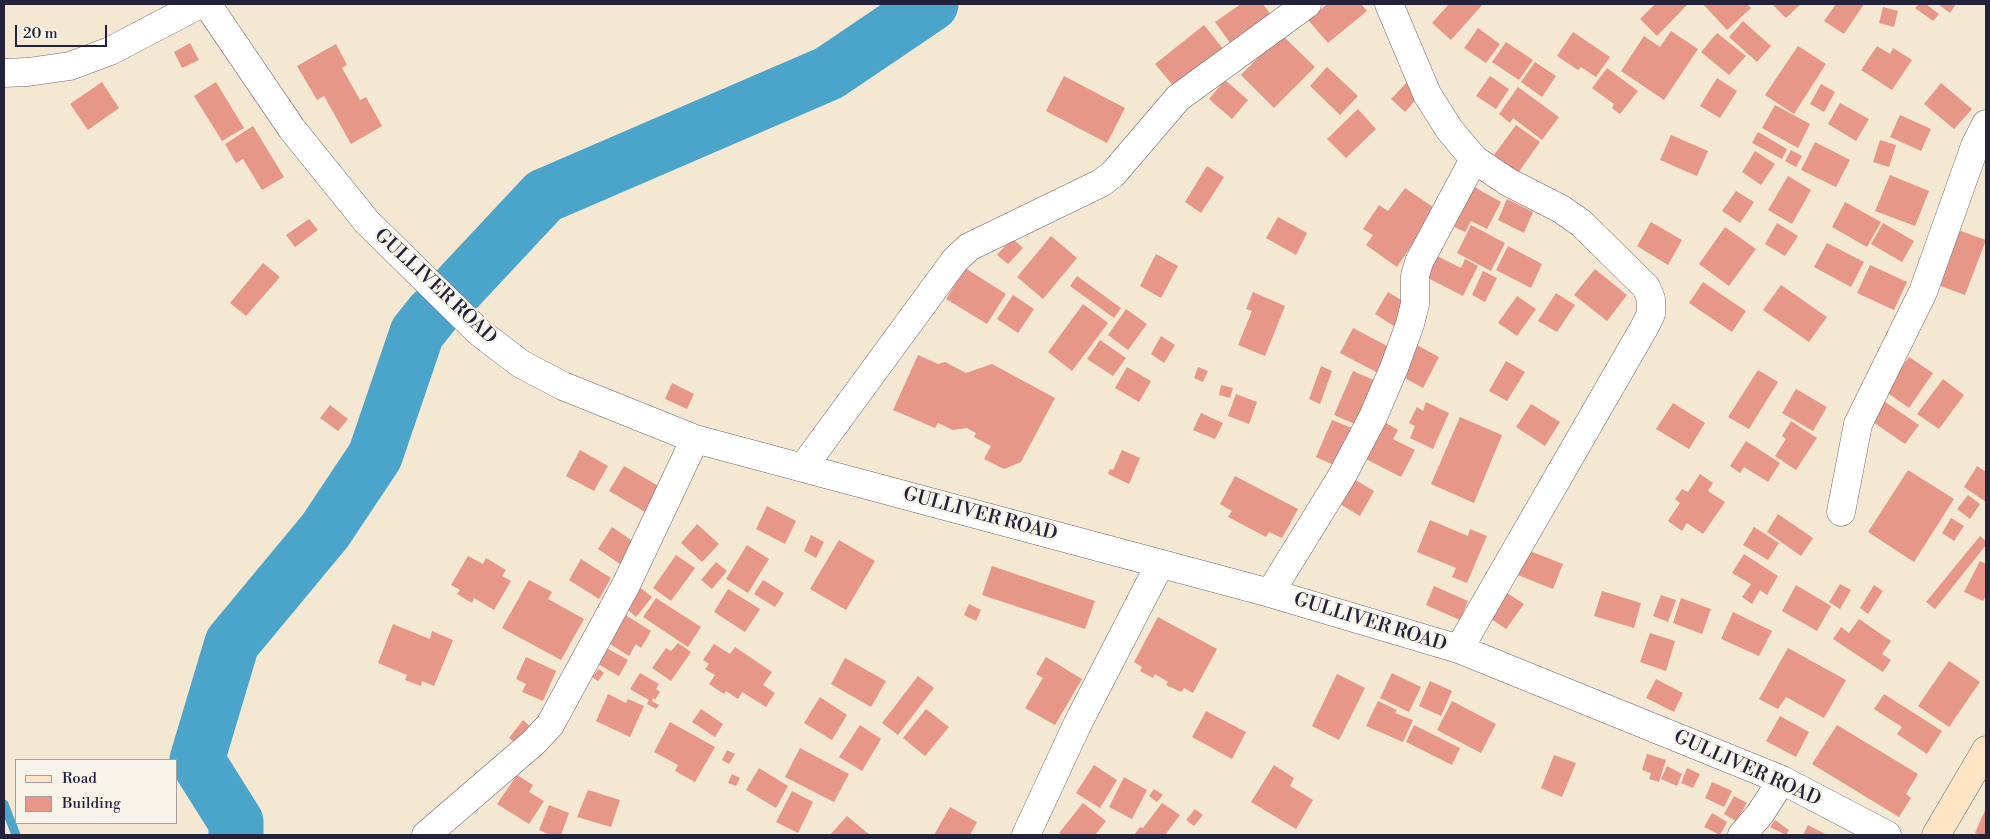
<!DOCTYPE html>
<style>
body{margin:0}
#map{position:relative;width:1990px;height:839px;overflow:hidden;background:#f4e8d2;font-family:"Libre Bodoni",serif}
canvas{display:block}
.frame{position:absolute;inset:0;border:5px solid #22223b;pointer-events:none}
.legend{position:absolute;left:15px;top:759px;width:162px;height:65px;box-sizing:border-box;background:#f7f3e8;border:1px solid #a29fa3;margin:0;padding:6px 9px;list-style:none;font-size:15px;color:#22223b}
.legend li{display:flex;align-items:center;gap:10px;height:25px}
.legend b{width:25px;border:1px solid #a29fa3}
.scale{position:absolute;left:15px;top:25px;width:92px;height:22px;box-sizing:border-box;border:2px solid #22223b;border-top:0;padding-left:6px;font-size:15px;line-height:18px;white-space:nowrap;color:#22223b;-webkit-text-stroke:4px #f7f3e8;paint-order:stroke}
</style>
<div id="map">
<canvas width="1990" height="839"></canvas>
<div class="frame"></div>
<ul class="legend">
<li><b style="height:6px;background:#ffe4c6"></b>Road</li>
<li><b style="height:14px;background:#e69788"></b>Building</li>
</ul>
<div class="scale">20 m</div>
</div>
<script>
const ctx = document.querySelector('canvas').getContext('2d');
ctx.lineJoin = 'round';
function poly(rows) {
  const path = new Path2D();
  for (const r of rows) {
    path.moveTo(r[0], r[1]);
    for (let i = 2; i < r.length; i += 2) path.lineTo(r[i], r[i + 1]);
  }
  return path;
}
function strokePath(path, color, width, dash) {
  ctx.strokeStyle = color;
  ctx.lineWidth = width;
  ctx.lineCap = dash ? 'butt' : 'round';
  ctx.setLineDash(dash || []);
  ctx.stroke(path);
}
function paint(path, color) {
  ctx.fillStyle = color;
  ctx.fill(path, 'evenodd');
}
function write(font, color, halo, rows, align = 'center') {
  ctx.font = font + ' "Libre Bodoni",serif';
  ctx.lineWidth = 4.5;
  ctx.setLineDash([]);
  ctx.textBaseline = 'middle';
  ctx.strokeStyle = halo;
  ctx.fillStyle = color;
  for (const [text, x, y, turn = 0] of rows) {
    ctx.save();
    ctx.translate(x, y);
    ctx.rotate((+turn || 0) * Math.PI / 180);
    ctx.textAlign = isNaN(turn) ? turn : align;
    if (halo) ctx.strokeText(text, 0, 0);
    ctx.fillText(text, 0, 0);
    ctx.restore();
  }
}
strokePath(poly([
 [4,804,16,835]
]), '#4ba4c9', 9);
strokePath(poly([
 [458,288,544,196,829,73,931,4],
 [236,835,236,822,197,760,232,643,325,531,375,456,417,333,433,313]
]), '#4ba4c9', 55);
paint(poly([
 [1241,4,1263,4,1274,19,1233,47,1215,22],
 [1327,4,1361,4,1367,11,1328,43,1308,20],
 [1446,4,1483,4,1451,40,1432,23,1448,5],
 [1655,4,1688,4,1657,36,1640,19],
 [1703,4,1747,4,1751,8,1727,30],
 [1772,4,1801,4,1786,18],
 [1836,4,1864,4,1844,34,1824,21],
 [1919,4,1926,4,1939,14,1933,21,1915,8],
 [1938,4,1956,4,1950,13],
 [1883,7,1898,11,1894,27,1879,23],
 [1743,21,1771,46,1757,62,1729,37],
 [1204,25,1224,50,1176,89,1155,64],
 [1478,28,1500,44,1486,63,1464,48],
 [1671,31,1698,49,1664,100,1621,71,1644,36,1660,47],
 [1573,32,1610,57,1596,77,1581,67,1578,70,1557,56],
 [1717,33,1746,56,1729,75,1701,52],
 [1281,34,1315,67,1274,108,1241,75],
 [1506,42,1533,60,1519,80,1492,62],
 [190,43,199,60,182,68,174,52],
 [336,44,347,65,342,68,360,100,366,97,382,126,351,144,324,96,317,100,297,66],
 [1798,46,1826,64,1794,114,1765,95],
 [1877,46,1890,54,1893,48,1912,60,1892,90,1861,70],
 [1535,62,1556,76,1542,97,1521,82],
 [1327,67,1358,96,1340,115,1310,86],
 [1607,68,1638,91,1620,114,1612,108,1614,104,1592,88],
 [1064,76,1125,108,1107,143,1046,111],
 [1490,76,1509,89,1496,109,1476,96],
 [1717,78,1737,91,1720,118,1700,106],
 [1225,80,1248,100,1232,119,1209,99],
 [102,82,119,108,88,130,70,104],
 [216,82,244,128,222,141,194,96],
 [1407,82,1421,94,1405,112,1391,99],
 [1941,83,1972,109,1954,129,1924,104],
 [1821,84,1835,92,1824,112,1810,104],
 [1518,87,1559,117,1542,140,1513,118,1510,123,1499,114],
 [1840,103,1869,119,1856,141,1828,124],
 [1775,105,1810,124,1798,148,1762,128],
 [1358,109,1376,129,1346,158,1327,139],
 [1900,115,1931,129,1921,151,1890,137],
 [1516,125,1540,142,1518,173,1494,155],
 [253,126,284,177,262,190,243,159,236,163,225,144],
 [1758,132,1787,149,1782,159,1752,143],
 [1671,135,1708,151,1697,176,1660,160],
 [1880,140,1896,145,1889,167,1873,162],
 [1815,142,1850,160,1836,187,1801,170],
 [1791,150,1802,156,1796,167,1785,161],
 [1755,151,1775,164,1761,185,1742,172],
 [1207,166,1224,177,1201,213,1185,202],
 [1890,175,1929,191,1915,226,1875,211],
 [1788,176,1811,190,1792,224,1768,210],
 [1469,184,1501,202,1487,229,1471,221,1465,232,1448,224],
 [1405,188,1436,209,1397,267,1366,245,1373,235,1363,229,1379,205,1388,211],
 [1736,191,1754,202,1740,223,1722,211],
 [1507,199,1533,212,1524,233,1498,220],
 [1845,202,1881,222,1867,247,1832,227],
 [1278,217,1307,233,1296,255,1266,238],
 [309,219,318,230,295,247,286,235],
 [1651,222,1682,240,1668,265,1637,246],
 [1777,223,1798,236,1785,256,1765,244],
 [1883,223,1914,241,1902,262,1871,244],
 [1471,225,1505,243,1491,271,1457,253],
 [1725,227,1756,249,1729,286,1699,264],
 [1955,229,1986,240,1965,295,1935,284],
 [1051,236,1077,258,1043,299,1017,277],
 [1012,238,1023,248,1008,264,997,255],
 [1827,243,1864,262,1851,287,1814,267],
 [1508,246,1542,264,1531,288,1496,270],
 [1156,254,1178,266,1161,298,1140,286],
 [1435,255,1461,268,1465,259,1478,266,1463,296,1424,276],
 [263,263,280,277,246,316,230,303],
 [1870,265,1907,282,1894,310,1857,293],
 [965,268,1006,294,987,324,946,299],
 [1595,269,1627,295,1607,321,1574,295],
 [1483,271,1497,278,1485,302,1472,295],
 [1077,276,1121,308,1114,318,1070,286],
 [1703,282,1746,311,1732,332,1689,303],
 [1781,285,1827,317,1809,342,1763,310],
 [1253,292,1285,306,1265,356,1238,345,1252,311,1246,309],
 [1388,292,1411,306,1397,328,1375,314],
 [1556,293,1575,305,1557,332,1538,321],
 [1013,295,1034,309,1018,333,997,319],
 [1517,296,1536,309,1517,336,1498,323],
 [1083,304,1108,323,1072,371,1048,352],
 [1126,309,1147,324,1128,350,1108,335],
 [1353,328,1391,348,1378,373,1340,353],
 [1161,336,1175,345,1164,363,1151,354],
 [1100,340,1126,358,1113,376,1087,359],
 [1417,345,1439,357,1423,388,1401,376],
 [918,355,938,364,945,362,966,373,992,364,1055,398,1021,462,1004,469,984,459,991,446,974,437,976,433,967,428,953,430,938,423,935,428,893,410],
 [1909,357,1933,373,1909,408,1885,391],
 [1506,361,1525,372,1507,401,1489,391],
 [1321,366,1332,371,1320,404,1309,399],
 [1127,367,1151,381,1139,402,1115,388],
 [1198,367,1208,371,1203,382,1194,378],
 [1758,370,1778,382,1749,429,1728,417],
 [1353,371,1376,381,1357,425,1334,415],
 [1943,379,1964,395,1939,429,1917,414],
 [672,383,694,394,687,409,665,399],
 [1221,385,1233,388,1230,398,1219,395],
 [1796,389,1827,407,1813,431,1782,413],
 [1236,394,1257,402,1249,424,1228,416],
 [1881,399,1919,425,1905,444,1867,418],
 [1426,402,1449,413,1433,449,1410,438,1415,426,1409,423,1417,407,1423,411],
 [1673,403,1705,423,1689,449,1656,429],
 [1531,404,1560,422,1545,446,1516,427],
 [330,405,348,419,338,431,320,418],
 [1201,413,1223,423,1215,439,1193,430],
 [1460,417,1502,435,1474,503,1431,484],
 [1332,420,1352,428,1336,466,1316,457],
 [1381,420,1398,430,1393,439,1415,450,1401,477,1362,457],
 [1791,421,1817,438,1796,470,1775,456,1786,439,1782,436],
 [1746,441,1780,463,1768,482,1744,467,1740,473,1730,466],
 [580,450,608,466,594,491,566,476],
 [1122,450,1140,458,1129,484,1108,474,1110,469,1113,470],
 [624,466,667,491,652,516,609,491],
 [1977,466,1986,472,1986,502,1964,487],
 [1908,470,1954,499,1914,562,1868,532],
 [1700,474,1713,483,1708,491,1725,502,1703,534,1687,523,1682,531,1668,521,1680,503,1675,499,1682,489,1688,492],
 [1235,476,1298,509,1282,538,1269,532,1266,537,1228,517,1232,511,1220,504],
 [1349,476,1374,491,1360,516,1340,504],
 [1968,495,1980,504,1970,519,1957,509],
 [767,506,796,521,785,544,756,529],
 [1778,514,1813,538,1801,556,1767,532],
 [1951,518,1964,526,1954,541,1942,533],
 [1430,520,1468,536,1470,529,1487,536,1467,583,1452,577,1456,568,1417,552],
 [697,524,719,544,702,562,681,543],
 [612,527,637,544,623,566,598,549],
 [1754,527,1779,543,1768,560,1743,545],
 [811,535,824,542,816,558,804,551],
 [1980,536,1986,541,1986,545,1935,609,1926,602],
 [839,540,875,561,846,610,810,589],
 [747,545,769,559,748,593,726,579],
 [1525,549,1563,564,1553,589,1515,574],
 [1744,554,1778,576,1767,595,1760,590,1752,604,1742,597,1751,584,1732,573],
 [676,555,695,568,671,601,653,588],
 [468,556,483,564,486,558,506,570,502,576,511,581,494,610,474,598,472,603,457,594,460,590,451,585],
 [581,559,611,578,599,599,569,580],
 [1980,561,1986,564,1986,595,1983,601,1964,592],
 [716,562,727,571,712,589,701,580],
 [992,566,1095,601,1085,629,982,595],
 [529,580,552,592,548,599,584,619,561,660,502,628],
 [763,580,784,593,775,607,754,594],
 [1840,584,1851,590,1840,609,1829,602],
 [1796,585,1831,606,1817,631,1782,611],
 [1874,585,1883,591,1868,614,1860,608],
 [638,586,652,597,636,617,623,606],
 [1434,586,1468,601,1460,620,1426,605],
 [728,589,760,609,745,632,714,612],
 [1504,591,1524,604,1506,629,1487,616],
 [1602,591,1641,603,1634,628,1594,616],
 [1661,595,1676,600,1668,622,1653,616],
 [656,598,701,627,688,647,643,617],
 [1681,598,1711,609,1702,634,1673,623],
 [969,604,981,610,976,621,964,615],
 [1733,612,1772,631,1759,656,1721,639],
 [624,614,651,631,641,648,636,644,629,656,607,642],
 [1158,617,1217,649,1193,693,1184,688,1181,692,1166,685,1168,682,1155,674,1153,678,1140,671,1142,667,1134,662],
 [1859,619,1891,641,1882,654,1891,660,1883,672,1833,639,1841,627,1849,633],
 [393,624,430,639,432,631,453,640,434,686,422,681,421,686,405,680,407,675,378,663],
 [1650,633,1675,641,1666,671,1640,662],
 [678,643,691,652,671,681,652,668,666,648,671,651],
 [714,644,730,654,735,647,772,672,763,685,775,693,766,707,742,692,738,699,726,691,724,694,709,684,715,675,705,669,709,664,703,660],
 [605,647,628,660,619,676,596,663],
 [1788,648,1846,680,1824,718,1786,697,1778,709,1759,699],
 [526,657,556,671,543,701,522,692,526,684,516,679],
 [1046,657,1082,679,1055,725,1025,708,1043,678,1036,674],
 [845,658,886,681,871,707,831,684],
 [1949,661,1980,682,1949,727,1918,706],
 [599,669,604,673,598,681,592,677],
 [640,673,659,684,656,689,660,692,655,700,653,698,652,701,659,705,656,709,647,704,649,700,630,689],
 [1392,673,1421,687,1409,712,1380,698],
 [1337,674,1365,688,1339,740,1312,726],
 [918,676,934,688,898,735,882,723],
 [1656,679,1683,693,1674,712,1646,698],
 [1430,681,1452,691,1441,716,1419,706],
 [608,694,626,703,628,699,644,706,630,737,596,721],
 [1884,694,1942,731,1927,754,1897,734,1902,727,1874,709],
 [820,697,847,715,832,740,804,723],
 [1378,701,1397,710,1395,713,1413,720,1403,742,1366,726],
 [1452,701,1496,724,1481,753,1437,730],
 [701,709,723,724,715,737,692,722],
 [926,709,949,727,925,756,903,738],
 [1206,711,1246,732,1232,759,1192,737],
 [1780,716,1809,732,1796,757,1766,741],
 [523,720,532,728,518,745,509,738],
 [670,722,715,747,695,782,675,771,678,765,654,752],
 [860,725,881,739,862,771,839,757],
 [1414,725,1460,748,1452,765,1406,742],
 [1837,725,1918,774,1906,794,1911,798,1899,817,1812,764],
 [800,748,849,774,834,802,785,777],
 [727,750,735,754,729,764,722,760],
 [1647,754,1666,760,1659,782,1649,779,1651,773,1642,770],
 [1554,755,1576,763,1562,797,1541,788],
 [1094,765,1117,780,1100,808,1076,793],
 [1274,765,1294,778,1290,786,1313,800,1296,829,1251,802],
 [1667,766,1682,774,1677,786,1661,779],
 [759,768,788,786,776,808,746,790],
 [1687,768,1700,774,1693,788,1681,783],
 [732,774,740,778,736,786,728,783],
 [517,775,533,785,529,792,544,801,529,824,497,804],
 [1124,777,1147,790,1132,819,1109,807],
 [1712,782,1732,791,1724,807,1705,798],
 [1154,789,1163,795,1157,802,1149,796],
 [588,790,620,800,611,827,577,817],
 [792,791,813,802,798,833,776,822],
 [1734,796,1747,803,1736,821,1724,814],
 [1083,803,1106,821,1095,835,1063,835,1059,833],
 [1162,803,1180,815,1165,835,1134,835,1140,827,1143,828],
 [549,805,569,813,561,835,550,835,539,830],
 [950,807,977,822,970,835,934,835],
 [1986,808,1986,835,1980,835,1975,833],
 [1195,809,1203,815,1194,826,1186,820],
 [1712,813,1727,822,1720,835,1704,827],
 [847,816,870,835,830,835],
 [1775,820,1789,830,1786,835,1770,827],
 [1808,825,1827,835,1803,835]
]), '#e69788');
const street = poly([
 [207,4,292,129,367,222,479,332,521,364,563,386,695,439,1270,593,1459,649,1782,780,1887,835],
 [1389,4,1427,94,1449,129,1474,159,1508,182,1561,209,1581,223,1646,287,1651,299,1651,314,1644,328,1459,649],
 [4,73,28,72,70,66,110,51,200,4],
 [804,466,955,260,969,247,1101,183,1113,174,1178,98,1307,4],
 [1841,512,1858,424,1923,292,1975,146,1986,124],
 [1270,593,1342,476,1373,417,1394,368,1410,324,1415,304,1415,276,1419,262,1474,159],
 [426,835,533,743,550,725,626,585,695,439],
 [1026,835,1078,723,1160,564],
 [1742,835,1760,814,1782,780]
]);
const secondary = poly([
 [1936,835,1986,750]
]);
strokePath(street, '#6c6770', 29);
strokePath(secondary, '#6c6770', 29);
strokePath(street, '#fff', 28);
strokePath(secondary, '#ffe4c6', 28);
write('19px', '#22223b', '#f7f3e8', [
 ["GULLIVER ROAD",435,287,43],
 ["GULLIVER ROAD",980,515,15],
 ["GULLIVER ROAD",1370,623,17],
 ["GULLIVER ROAD",1747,769,24]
]);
</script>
